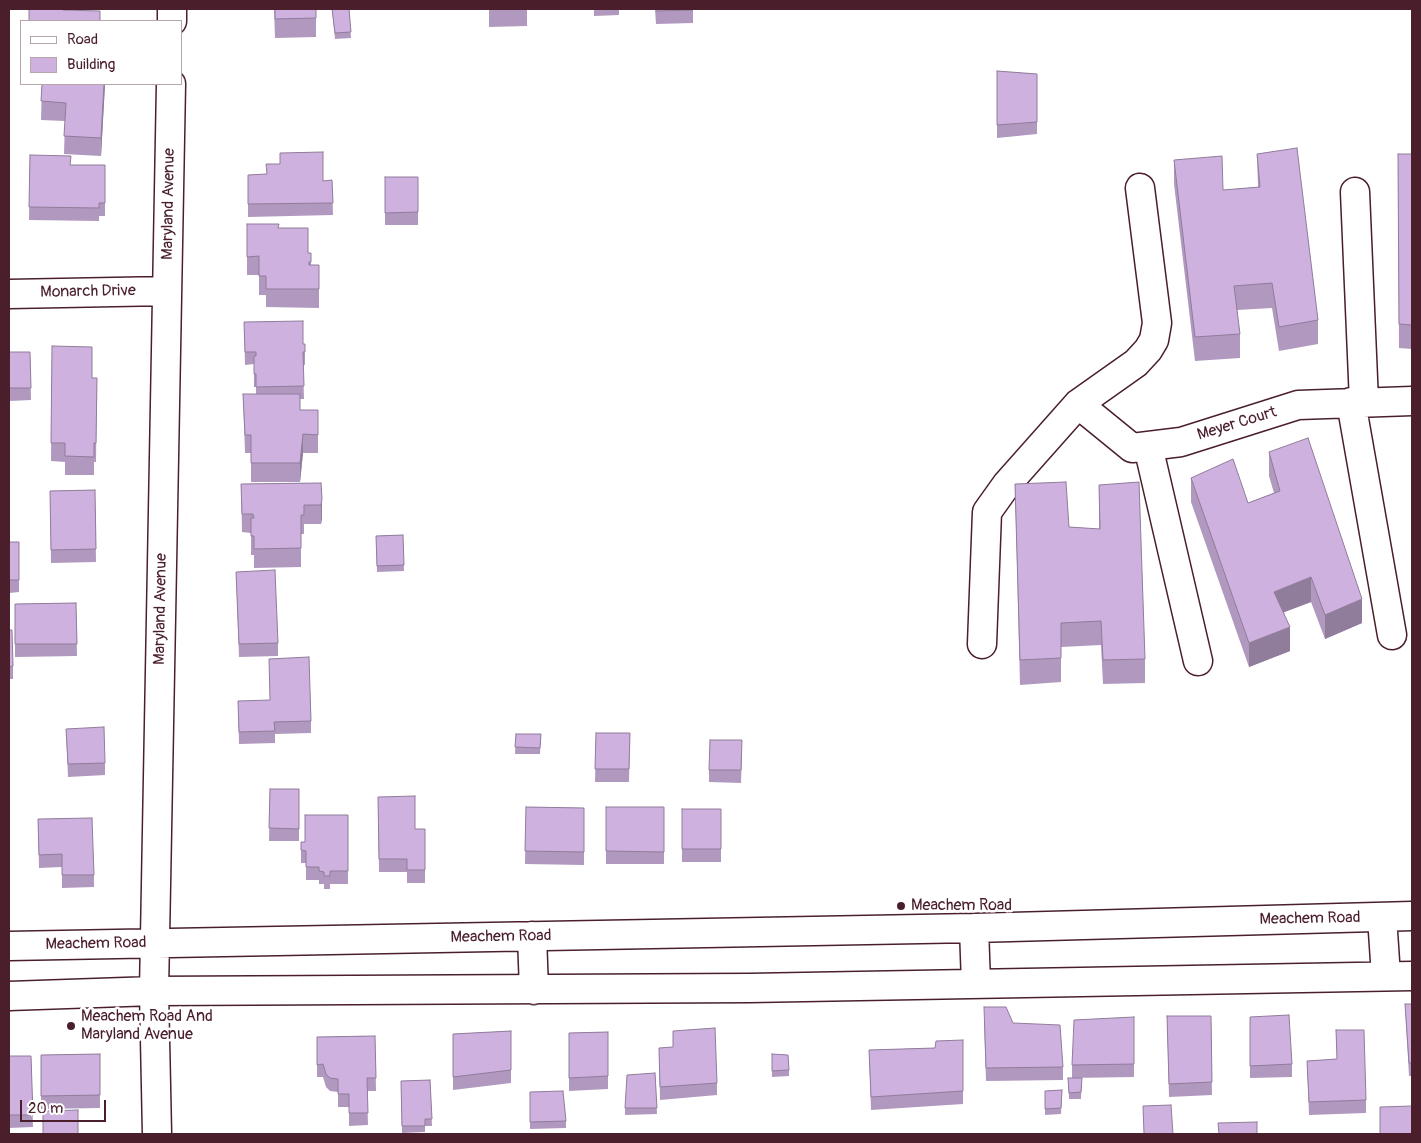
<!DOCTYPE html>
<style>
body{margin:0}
#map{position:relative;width:1421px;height:1143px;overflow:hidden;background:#fff;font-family:Pangolin,sans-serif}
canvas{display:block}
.frame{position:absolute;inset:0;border:10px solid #4a1f2b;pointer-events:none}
.legend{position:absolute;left:20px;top:20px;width:162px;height:65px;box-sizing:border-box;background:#fff;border:1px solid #b7a5aa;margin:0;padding:6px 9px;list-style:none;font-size:15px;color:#4a1f2b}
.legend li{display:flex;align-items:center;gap:10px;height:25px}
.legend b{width:25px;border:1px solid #b7a5aa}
.scale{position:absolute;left:20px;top:1100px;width:86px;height:22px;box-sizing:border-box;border:2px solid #4a1f2b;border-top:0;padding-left:6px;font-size:15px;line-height:18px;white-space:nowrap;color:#4a1f2b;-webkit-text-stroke:4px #fff;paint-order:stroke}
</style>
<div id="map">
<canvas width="1421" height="1143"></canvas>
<div class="frame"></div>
<ul class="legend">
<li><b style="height:6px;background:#fff"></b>Road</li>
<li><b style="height:14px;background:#ceb1de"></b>Building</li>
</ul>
<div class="scale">20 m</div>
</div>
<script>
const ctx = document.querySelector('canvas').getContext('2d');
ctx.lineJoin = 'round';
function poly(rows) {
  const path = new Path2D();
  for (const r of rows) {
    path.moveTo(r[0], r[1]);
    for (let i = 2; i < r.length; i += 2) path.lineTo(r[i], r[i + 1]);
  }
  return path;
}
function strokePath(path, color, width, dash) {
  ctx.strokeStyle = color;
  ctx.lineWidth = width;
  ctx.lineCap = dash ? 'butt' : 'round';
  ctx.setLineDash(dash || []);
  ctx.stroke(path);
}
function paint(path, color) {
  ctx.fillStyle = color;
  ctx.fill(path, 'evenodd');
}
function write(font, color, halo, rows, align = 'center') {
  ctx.font = font + ' Pangolin,sans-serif';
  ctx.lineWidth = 5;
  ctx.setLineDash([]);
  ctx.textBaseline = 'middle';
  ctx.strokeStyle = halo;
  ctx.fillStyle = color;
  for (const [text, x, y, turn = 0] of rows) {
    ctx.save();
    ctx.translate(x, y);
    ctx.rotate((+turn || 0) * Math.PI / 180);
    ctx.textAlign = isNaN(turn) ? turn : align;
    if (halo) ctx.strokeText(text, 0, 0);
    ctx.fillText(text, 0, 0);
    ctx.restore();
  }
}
const minor = poly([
 [172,21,172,9],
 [1355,192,1364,402],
 [9,294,167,291],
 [1351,402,1392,635],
 [1078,404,1132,448,1181,442,1298,405,1412,401],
 [1148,446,1198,661],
 [982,644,987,512,1007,484,1078,404,1136,363,1148,350,1154,340,1157,323,1140,188],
 [1382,917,1386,976],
 [974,928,976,984],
 [532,936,534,990],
 [9,946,974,928,1412,916],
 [9,996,154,991,749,988,1412,976],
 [157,1134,154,991,171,84]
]);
strokePath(minor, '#4a1f2b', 31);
strokePath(minor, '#fff', 28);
paint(poly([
 [274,9,316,9,316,37,275,38],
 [332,9,354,9,349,9,351,38,335,39],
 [489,9,527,9,527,26,489,27],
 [594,9,619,9,619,15,594,16],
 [655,9,693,9,693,23,656,24],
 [997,71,1037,74,1037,134,997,138],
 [42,84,105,84,101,156,64,154,65,121,41,120],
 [1257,154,1318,320,1318,344,1279,351,1272,308,1237,310,1240,334,1240,358,1195,361,1174,184,1174,160,1223,190,1258,187],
 [1398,154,1412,154,1412,349,1399,348],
 [30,155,71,165,105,165,105,216,99,216,99,221,29,220],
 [248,175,323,181,332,180,333,215,248,217],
 [385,177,418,177,418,225,385,225],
 [279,228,308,253,311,253,311,265,319,265,319,308,266,307,266,295,259,295,259,275,247,275,247,257],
 [244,322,303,344,305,344,305,365,303,365,304,399,300,399,300,410,318,410,318,453,303,453,300,482,251,482,251,453,245,453,243,394,256,394,256,387,254,387,254,364,245,365],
 [52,346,92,378,97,378,96,462,94,462,94,475,65,475,65,462,51,461],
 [9,352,30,352,31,400,9,401],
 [1269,452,1362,623,1325,639,1311,602,1284,612,1290,651,1249,667,1191,502,1191,478,1248,503,1274,493,1269,476],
 [321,483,322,518,321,524,304,524,304,534,301,534,301,567,254,568,254,555,251,555,251,533,242,532,241,484],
 [1015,484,1069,527,1099,529,1099,485,1145,659,1145,683,1103,684,1101,645,1061,647,1061,682,1020,685],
 [95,490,96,562,51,563,50,491],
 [403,535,404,571,377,572,376,536],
 [9,542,19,542,19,592,9,593],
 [236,572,278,643,278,656,239,657],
 [76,603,77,656,15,657,15,604],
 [9,630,13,666,13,679,9,679],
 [238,701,311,721,311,733,275,734,275,743,239,744],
 [66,729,105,763,105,775,68,777],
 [596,733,630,733,629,782,595,782],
 [516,734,541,734,540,754,515,754],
 [742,753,741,783,709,782,709,770],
 [270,789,299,789,299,841,269,841],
 [378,797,415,829,425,829,425,883,407,883,407,872,379,872],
 [526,807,584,808,584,865,525,864],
 [606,807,664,807,664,864,606,864],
 [682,809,721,809,721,862,682,862],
 [348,815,348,884,330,884,330,889,324,889,324,884,319,884,319,880,306,880,306,863,301,863,301,842,305,842],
 [38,819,94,875,94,887,62,888,62,867,39,868],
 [1405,1004,1412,1004,1412,1076,1409,1076],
 [1167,1016,1211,1016,1212,1095,1169,1097],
 [1134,1017,1134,1077,1072,1078,1072,1065],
 [1250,1017,1292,1064,1292,1077,1250,1078],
 [984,1019,1063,1067,1063,1080,986,1081],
 [1336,1030,1366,1100,1366,1113,1309,1115,1307,1061,1337,1059],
 [511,1031,511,1083,453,1090,453,1034],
 [608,1032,608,1089,569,1091,569,1033],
 [375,1036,376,1091,367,1091,368,1125,349,1126,349,1107,338,1107,338,1092,330,1091,326,1087,323,1077,317,1077,317,1037],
 [963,1040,963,1104,871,1110,869,1050,935,1048],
 [659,1048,717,1083,717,1095,660,1100],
 [100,1054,100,1108,41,1109,41,1055],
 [772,1054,789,1070,789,1076,772,1077],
 [9,1056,31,1056,33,1127,9,1128],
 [655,1073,657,1114,625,1115,625,1108],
 [1068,1078,1082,1078,1081,1099,1069,1099],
 [430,1080,432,1126,425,1126,425,1132,402,1133,401,1081],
 [1062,1090,1061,1114,1045,1115,1045,1091],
 [530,1092,566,1121,566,1128,530,1129]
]), '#b198bf');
paint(poly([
 [104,84,105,84,101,156,101,138],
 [303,434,303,453,300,482,300,463],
 [322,499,322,518,321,524,321,505],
 [1311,577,1311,602,1274,616,1274,592],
 [1362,599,1362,623,1325,639,1325,615],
 [1290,627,1290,651,1249,667,1249,643]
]), '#907c9b');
const building = poly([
 [29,9,63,9,63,10,100,11,100,21,29,21,29,9],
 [275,9,316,9,316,18,275,19,275,9],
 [332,9,349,9,351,32,335,33,332,9],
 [656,9,693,9,693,10,656,11,656,9],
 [997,71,1037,74,1037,122,997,125,997,71],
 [42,84,104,84,101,138,64,136,66,103,41,101,42,84],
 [1297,148,1318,320,1279,327,1272,283,1234,286,1240,334,1195,337,1174,160,1222,156,1223,190,1260,187,1257,154,1297,148],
 [323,152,323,181,332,180,333,203,248,204,248,175,267,174,266,164,280,164,280,153,323,152],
 [1398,154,1412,154,1412,325,1399,324,1398,154],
 [30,155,71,156,70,165,105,165,105,203,99,203,99,208,29,207,30,155],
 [385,177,418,177,418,212,385,213,385,177],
 [247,224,279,224,278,228,308,228,308,253,311,253,311,262,309,262,309,265,319,265,319,289,266,289,266,276,259,276,259,256,247,257,247,224],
 [303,321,303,344,305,344,305,352,303,352,304,386,256,387,256,374,254,374,254,356,256,356,256,352,245,352,244,322,303,321],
 [52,346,92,347,92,378,97,378,96,443,94,443,94,457,65,456,65,443,51,443,52,346],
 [9,352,30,352,31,388,9,388,9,352],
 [243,394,300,394,300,410,318,410,318,435,303,434,300,463,251,463,251,435,245,435,243,394],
 [1308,438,1362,599,1325,615,1311,577,1274,592,1290,627,1249,643,1191,478,1233,459,1248,503,1280,491,1269,452,1308,438],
 [1066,482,1069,527,1100,529,1099,485,1139,482,1145,659,1103,660,1101,621,1061,623,1061,658,1020,660,1015,484,1066,482],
 [321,483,322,499,321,505,304,505,304,515,301,515,301,548,254,549,254,536,251,536,251,518,254,518,253,514,242,514,241,484,321,483],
 [95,490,96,549,51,550,50,491,95,490],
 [403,535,404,565,377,566,376,536,403,535],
 [9,542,19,542,19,580,9,580,9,542],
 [275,570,278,643,239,644,236,572,275,570],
 [76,603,77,644,15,644,15,604,76,603],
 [9,630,12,630,13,666,9,667,9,630],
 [309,657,311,721,274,722,275,731,239,732,238,701,270,700,269,659,309,657],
 [104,727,105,763,68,764,66,729,104,727],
 [596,733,630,733,629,769,595,769,596,733],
 [516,734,541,734,540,748,515,747,516,734],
 [710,740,742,740,741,770,709,770,710,740],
 [270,789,299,789,299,829,269,828,270,789],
 [415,796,415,829,425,829,425,870,407,870,407,859,379,859,378,797,415,796],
 [526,807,584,808,584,852,525,851,526,807],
 [606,807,664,807,664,852,606,851,606,807],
 [682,809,721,809,721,849,682,849,682,809],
 [305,815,348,815,348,871,330,871,330,876,324,876,324,872,319,871,319,867,306,867,306,851,301,850,301,842,305,842,305,815],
 [92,818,94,875,62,875,62,854,39,855,38,819,92,818],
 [1405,1004,1412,1004,1412,1063,1409,1063,1405,1004],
 [984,1007,1006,1007,1013,1023,1060,1025,1063,1067,986,1068,984,1007],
 [1289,1015,1292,1064,1250,1066,1250,1017,1289,1015],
 [1167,1016,1211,1016,1212,1082,1169,1084,1167,1016],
 [1134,1017,1134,1064,1072,1065,1074,1020,1134,1017],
 [715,1028,717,1083,660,1087,659,1048,673,1047,673,1031,715,1028],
 [1336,1030,1364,1030,1366,1100,1309,1102,1307,1061,1337,1059,1336,1030],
 [511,1031,511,1070,453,1077,453,1034,511,1031],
 [608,1032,608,1076,569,1078,569,1033,608,1032],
 [375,1036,376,1078,367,1078,368,1113,349,1113,349,1094,338,1094,338,1079,330,1078,326,1074,323,1064,317,1065,317,1037,375,1036],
 [963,1040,963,1091,871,1097,869,1050,935,1048,936,1041,963,1040],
 [100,1054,100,1095,41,1096,41,1055,100,1054],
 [772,1054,788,1055,789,1070,772,1071,772,1054],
 [9,1056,31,1056,33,1115,9,1115,9,1056],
 [655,1073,657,1108,625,1108,627,1075,655,1073],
 [1068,1078,1082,1078,1081,1092,1069,1093,1068,1078],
 [430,1080,432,1119,425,1119,425,1126,402,1126,401,1081,430,1080],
 [1062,1090,1061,1108,1045,1109,1045,1091,1062,1090],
 [563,1091,566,1121,530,1122,530,1092,563,1091],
 [1171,1105,1173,1134,1144,1134,1143,1106,1171,1105],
 [1412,1106,1412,1134,1380,1134,1380,1107,1412,1106],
 [78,1110,78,1134,43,1134,43,1111,78,1110],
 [1257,1122,1257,1134,1219,1134,1218,1123,1257,1122]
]);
paint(building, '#ceb1de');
strokePath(building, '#907c9b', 1);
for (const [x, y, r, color] of [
 [901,906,5,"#4a1f2b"],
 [71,1026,5,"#4a1f2b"]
]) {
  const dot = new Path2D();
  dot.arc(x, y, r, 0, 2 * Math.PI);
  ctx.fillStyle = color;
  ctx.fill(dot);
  strokePath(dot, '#fff', 2);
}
write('16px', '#4a1f2b', '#fff', [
 ["Maryland Avenue",169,204,-89],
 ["Monarch Drive",88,292,-1],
 ["Meyer Court",1237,424,-17],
 ["Maryland Avenue",161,609,-89],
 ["Meachem Road",1310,919,-1],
 ["Meachem Road",501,937,-1],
 ["Meachem Road",96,944,-1]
]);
write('16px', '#4a1f2b', '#fff', [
 ["Meachem Road",911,906],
 ["Meachem Road And",81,1017],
 ["Maryland Avenue",81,1035]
], 'left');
</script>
